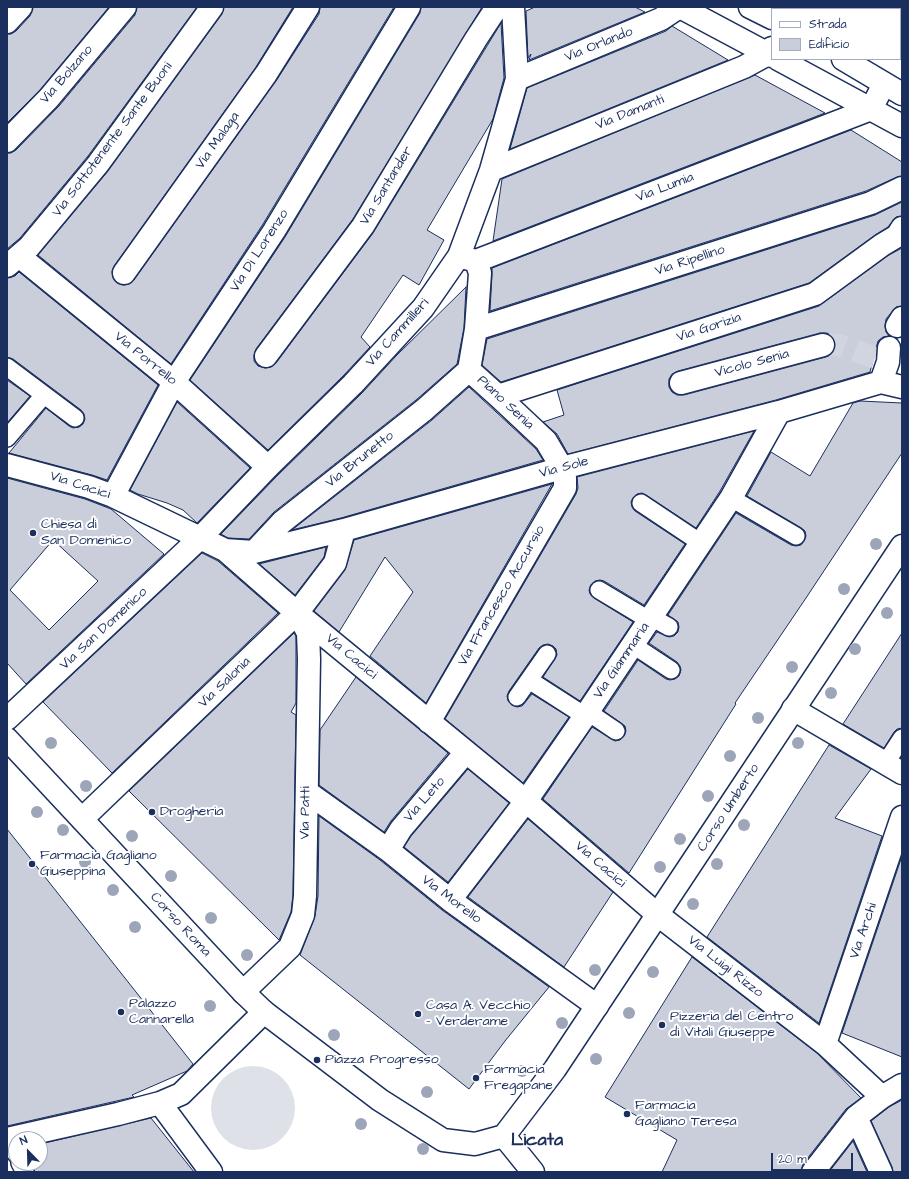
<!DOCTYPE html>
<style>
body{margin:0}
#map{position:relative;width:909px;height:1179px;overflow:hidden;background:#fff;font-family:"Architects Daughter",sans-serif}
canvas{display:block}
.frame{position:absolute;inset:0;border:8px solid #1b2f5e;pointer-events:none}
.legend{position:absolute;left:771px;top:8px;width:130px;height:52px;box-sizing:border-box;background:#fff;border:1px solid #a4acbf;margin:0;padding:5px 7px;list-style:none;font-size:12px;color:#1b2f5e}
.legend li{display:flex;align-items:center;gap:8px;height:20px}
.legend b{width:20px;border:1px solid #a4acbf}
.north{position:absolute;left:8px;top:1131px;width:40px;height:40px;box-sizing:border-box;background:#fff;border:1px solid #a4acbf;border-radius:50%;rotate:337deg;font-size:11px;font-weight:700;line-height:16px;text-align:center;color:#1b2f5e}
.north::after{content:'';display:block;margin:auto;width:14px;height:18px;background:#1b2f5e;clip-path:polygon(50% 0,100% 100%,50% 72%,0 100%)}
.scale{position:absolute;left:771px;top:1153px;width:82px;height:18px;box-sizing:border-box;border:2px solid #1b2f5e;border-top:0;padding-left:5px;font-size:12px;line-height:14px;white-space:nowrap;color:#1b2f5e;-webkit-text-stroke:3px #fff;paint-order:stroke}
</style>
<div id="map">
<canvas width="909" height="1179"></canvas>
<div class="frame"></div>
<ul class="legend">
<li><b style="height:5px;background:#fff"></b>Strada</li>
<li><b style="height:11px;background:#caceda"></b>Edificio</li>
</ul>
<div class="north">N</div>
<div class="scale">20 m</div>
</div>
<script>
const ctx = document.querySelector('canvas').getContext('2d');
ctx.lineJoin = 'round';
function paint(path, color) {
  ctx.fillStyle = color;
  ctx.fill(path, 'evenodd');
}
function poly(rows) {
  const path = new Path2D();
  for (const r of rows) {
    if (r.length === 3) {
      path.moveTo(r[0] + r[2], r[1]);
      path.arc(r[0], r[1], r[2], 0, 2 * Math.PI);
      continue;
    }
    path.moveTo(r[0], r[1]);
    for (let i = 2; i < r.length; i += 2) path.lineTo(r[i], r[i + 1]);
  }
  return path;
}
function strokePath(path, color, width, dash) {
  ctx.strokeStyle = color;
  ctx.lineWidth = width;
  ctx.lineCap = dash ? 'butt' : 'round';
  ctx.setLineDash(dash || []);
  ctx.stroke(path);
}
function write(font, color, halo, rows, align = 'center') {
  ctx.font = font + ' "Architects Daughter",sans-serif';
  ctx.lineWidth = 4;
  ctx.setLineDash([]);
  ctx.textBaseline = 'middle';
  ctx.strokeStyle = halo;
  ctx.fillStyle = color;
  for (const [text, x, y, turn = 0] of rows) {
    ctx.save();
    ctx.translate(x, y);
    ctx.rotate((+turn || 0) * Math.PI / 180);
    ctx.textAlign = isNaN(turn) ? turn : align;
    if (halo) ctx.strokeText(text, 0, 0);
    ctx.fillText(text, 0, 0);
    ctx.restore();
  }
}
paint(poly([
 [253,1108,42]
]), '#dee1e7');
const building = poly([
 [33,7,109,7,40,90,7,123,7,34,11,34,16,31,30,16,33,7],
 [137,7,197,7,88,156,20,238,7,249,7,153,11,153,16,150,59,106,135,15,137,7],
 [224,7,293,7,256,67,114,266,112,271,113,278,117,283,123,285,129,284,134,280,276,81,319,14,320,7,394,7,263,224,171,364,38,255,108,171,222,14,224,7],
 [421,7,482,7,353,219,256,349,254,355,254,361,258,366,265,368,271,367,276,363,373,233,501,23,504,78,493,119,427,230,444,240,419,285,403,275,361,337,370,347,344,375,268,450,190,380,285,237,420,13,421,7],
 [535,7,635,7,645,12,529,60,531,54,528,58,526,11,535,7],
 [672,26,728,60,510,149,527,88,666,31,672,26],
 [755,75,825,113,493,241,502,179,755,75],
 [851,130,902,162,902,176,897,177,866,191,490,311,492,274,492,268,851,130],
 [902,202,902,216,896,217,888,227,875,235,809,283,501,382,482,365,487,339,875,215,902,202],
 [902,248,902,306,896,307,886,319,885,326,886,332,889,336,883,337,878,341,870,372,776,400,568,454,557,434,543,422,564,415,557,390,819,306,889,255,902,248],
 [820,333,827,333,832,336,835,342,835,349,832,354,826,357,684,395,677,395,672,392,669,387,669,379,672,374,678,371,820,333],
 [19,272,158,385,107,480,92,475,9,453,46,408,69,426,73,428,79,427,83,424,85,419,84,414,81,410,13,359,7,357,7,278,15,276,19,272],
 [466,287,464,328,457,364,416,400,274,512,249,539,228,538,221,534,277,476,362,393,397,355,466,287],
 [7,380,30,396,7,423,7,380],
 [469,387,536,449,543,460,341,518,292,530,432,420,469,387],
 [860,401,902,403,902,453,806,598,735,703,736,704,629,873,543,799,592,727,615,741,620,740,624,736,626,731,625,726,604,711,638,660,666,679,670,680,675,679,679,676,681,670,680,666,677,662,649,643,657,632,669,637,674,636,678,632,679,627,678,622,668,615,736,513,791,545,796,546,801,545,804,541,806,536,805,531,801,528,747,496,771,452,810,476,853,403,860,401],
 [177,402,250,468,197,523,183,510,167,503,138,494,130,490,177,402],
 [754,431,720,491,696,528,646,495,642,493,637,494,633,498,631,502,632,507,635,511,685,544,644,605,604,581,600,580,595,581,591,585,589,590,590,594,594,598,633,622,580,701,543,677,557,655,556,649,553,646,548,644,543,645,539,648,509,691,507,696,508,701,512,705,517,707,522,706,532,694,569,717,523,783,445,719,576,494,578,488,577,477,754,431],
 [7,478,85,499,111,509,164,554,26,684,7,663,7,478],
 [53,540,98,581,49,630,10,590,53,540],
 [552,484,426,703,370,656,413,592,385,557,339,632,314,611,345,570,354,540,552,484],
 [326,547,324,557,295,595,259,564,326,547],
 [202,553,218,561,278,613,112,773,43,702,202,553],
 [294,633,296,636,296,703,291,712,296,715,293,895,291,912,279,940,129,791,294,633],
 [902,633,902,728,897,729,894,732,884,748,843,724,902,633],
 [356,677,448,753,391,821,384,832,319,785,320,730,356,677],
 [829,745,871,769,835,818,882,836,819,1023,707,937,829,745],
 [468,769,509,803,448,882,404,847,411,836,468,769],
 [319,816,380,860,442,910,549,987,505,1041,469,1089,300,955,315,916,318,896,319,816],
 [528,819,613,892,564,967,468,897,528,819],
 [7,829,193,1064,187,1071,132,1095,134,1097,7,1126,7,829],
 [902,856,902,1057,842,1033,902,856],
 [692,957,817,1053,861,1098,846,1109,803,1164,801,1172,662,1172,677,1140,605,1097,692,957],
 [902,1100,902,1172,893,1172,892,1167,871,1121,889,1107,902,1100],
 [151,1118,194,1172,35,1172,31,1163,40,1163,40,1144,151,1118],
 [853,1141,867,1172,829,1172,853,1141]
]);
paint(building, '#caceda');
strokePath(building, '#1b2f5e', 1);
strokePath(poly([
 [823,345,839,345,875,358]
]), '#d1d5df', 22, [22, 11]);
const lane = poly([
 [7,367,75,418],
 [7,438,44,395],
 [731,498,796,536],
 [641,503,701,543],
 [599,590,649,620],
 [651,617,669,627],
 [633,645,671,670],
 [529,680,585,716],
 [517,697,547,654],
 [588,712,616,731],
 [885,764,902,738],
 [8,1138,16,1154],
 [20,1163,25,1172]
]);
const street = poly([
 [7,22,21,7],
 [517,79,661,19,679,7],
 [7,141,49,98,125,7],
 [491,170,744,67,768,54,772,48],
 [19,256,174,382,268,467],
 [462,257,476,261,871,109,884,84],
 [7,266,29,247,98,164,212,7],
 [124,273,266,74,308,7],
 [897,326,902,318],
 [476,329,871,203,902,188],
 [266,356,363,226,476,39,497,7],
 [881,382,888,362,889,348],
 [681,383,823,345],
 [498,396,815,294,882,245,897,236,902,228],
 [7,465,89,487,113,496,225,550,297,613,526,801,658,915,825,1044,882,1097],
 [113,496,174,382,274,231,409,7],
 [225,550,254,552,344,530,562,468,779,412,881,382,902,387],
 [254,552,282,522,424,410,469,370],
 [793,709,902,773],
 [7,719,200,538,268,467,353,384,423,308,459,256,491,170,517,79,513,7],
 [429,722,565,488,565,478,562,468,546,441,498,396,469,370,476,329,480,273,476,261],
 [307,792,388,850,450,900,597,1006],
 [82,819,297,613,335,563,344,530],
 [388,850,401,829,466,752],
 [450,900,526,801,585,716,731,498,779,412],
 [243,992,290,947,303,915,305,896,309,659,308,633,298,614],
 [825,1044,902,817],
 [160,1103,211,1172],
 [856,1117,881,1172],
 [504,1136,533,1172],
 [7,1139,118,1114,160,1103,181,1094,264,1012],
 [813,1172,856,1117,882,1097,902,1085]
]);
const secondary = poly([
 [680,7,772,56],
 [750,7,772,18],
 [778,59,902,126],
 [843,59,902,94],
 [7,739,243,992,264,1012,380,1100,443,1140,475,1144,504,1136,555,1069,902,546]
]);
strokePath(lane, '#1b2f5e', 20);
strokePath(street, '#1b2f5e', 25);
strokePath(secondary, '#1b2f5e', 25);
strokePath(lane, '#fff', 17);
strokePath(street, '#fff', 22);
strokePath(secondary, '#fff', 22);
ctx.fillStyle = '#9da5b9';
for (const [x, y] of [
 [876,544],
 [844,589],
 [887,613],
 [855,649],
 [792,667],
 [831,693],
 [758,718],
 [51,743],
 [798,743],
 [730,756],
 [86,786],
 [708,796],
 [37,812],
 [744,825],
 [63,830],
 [132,836],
 [680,839],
 [85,862],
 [717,864],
 [660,867],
 [171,876],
 [113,890],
 [693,904],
 [211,918],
 [135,927],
 [247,955],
 [595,970],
 [653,972],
 [210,1006],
 [629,1013],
 [562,1023],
 [334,1035],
 [596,1059],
 [522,1071],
 [427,1092],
 [361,1124],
 [423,1149]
]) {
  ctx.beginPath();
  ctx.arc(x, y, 6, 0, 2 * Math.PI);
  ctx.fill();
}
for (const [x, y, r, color] of [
 [33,533,4,"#1b2f5e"],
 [152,812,4,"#1b2f5e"],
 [32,864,4,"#1b2f5e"],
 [121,1012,4,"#1b2f5e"],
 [418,1014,4,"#1b2f5e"],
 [662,1025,4,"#1b2f5e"],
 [317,1060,4,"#1b2f5e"],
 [476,1078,4,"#1b2f5e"],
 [627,1114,4,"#1b2f5e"]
]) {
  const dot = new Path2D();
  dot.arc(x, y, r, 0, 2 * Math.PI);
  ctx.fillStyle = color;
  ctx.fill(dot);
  strokePath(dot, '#fff', 1.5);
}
write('14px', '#1b2f5e', '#fff', [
 ["Via Orlando",599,45,-22],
 ["Via Bolzano",67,75,-49],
 ["Via Damanti",630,113,-22],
 ["Via Sottotenente Sante Buoni",113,140,-53],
 ["Via Malaga",218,141,-55],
 ["Via Santander",387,186,-59],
 ["Via Lumia",665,188,-21],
 ["Via Di Lorenzo",260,251,-57],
 ["Via Ripellino",690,261,-18],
 ["Via Gorizia",709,328,-18],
 ["Via Cammilleri",398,333,-48],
 ["Via Porrello",145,359,39],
 ["Vicolo Senia",752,364,-15],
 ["Piano Senia",505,403,43],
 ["Via Brunetto",360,460,-38],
 ["Via Sole",564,468,-15],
 ["Via Cacici",80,486,18],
 ["Via Francesco Accursio",502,596,-60],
 ["Via San Domenico",104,629,-43],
 ["Via Cacici",351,657,40],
 ["Via Giammaria",622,661,-56],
 ["Via Salonia",225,683,-44],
 ["Via Leto",425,800,-49],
 ["Corso Umberto",729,808,-57],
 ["Via Patti",306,813,-89],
 ["Via Cacici",600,865,41],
 ["Via Morello",451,900,37],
 ["Corso Roma",180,925,47],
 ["Via Archi",864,931,-71],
 ["Via Luigi Rizzo",725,967,38]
]);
write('14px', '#1b2f5e', '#fff', [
 ["Chiesa di",41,525],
 ["San Domenico",41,541],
 ["Drogheria",160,812],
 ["Farmacia Gagliano",40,856],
 ["Giuseppina",40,872],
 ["Palazzo",129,1004],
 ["Cannarella",129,1020],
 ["Casa A. Vecchio",426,1006],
 ["- Verderame",426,1022],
 ["Pizzeria del Centro",670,1017],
 ["di Vitali Giuseppe",670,1033],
 ["Piazza Progresso",325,1060],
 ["Farmacia",484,1070],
 ["Fregapane",484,1086],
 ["Farmacia",635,1106],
 ["Gagliano Teresa",635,1122]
], 'left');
write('bold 18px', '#1b2f5e', '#fff', [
 ["Licata",537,1141]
]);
</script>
